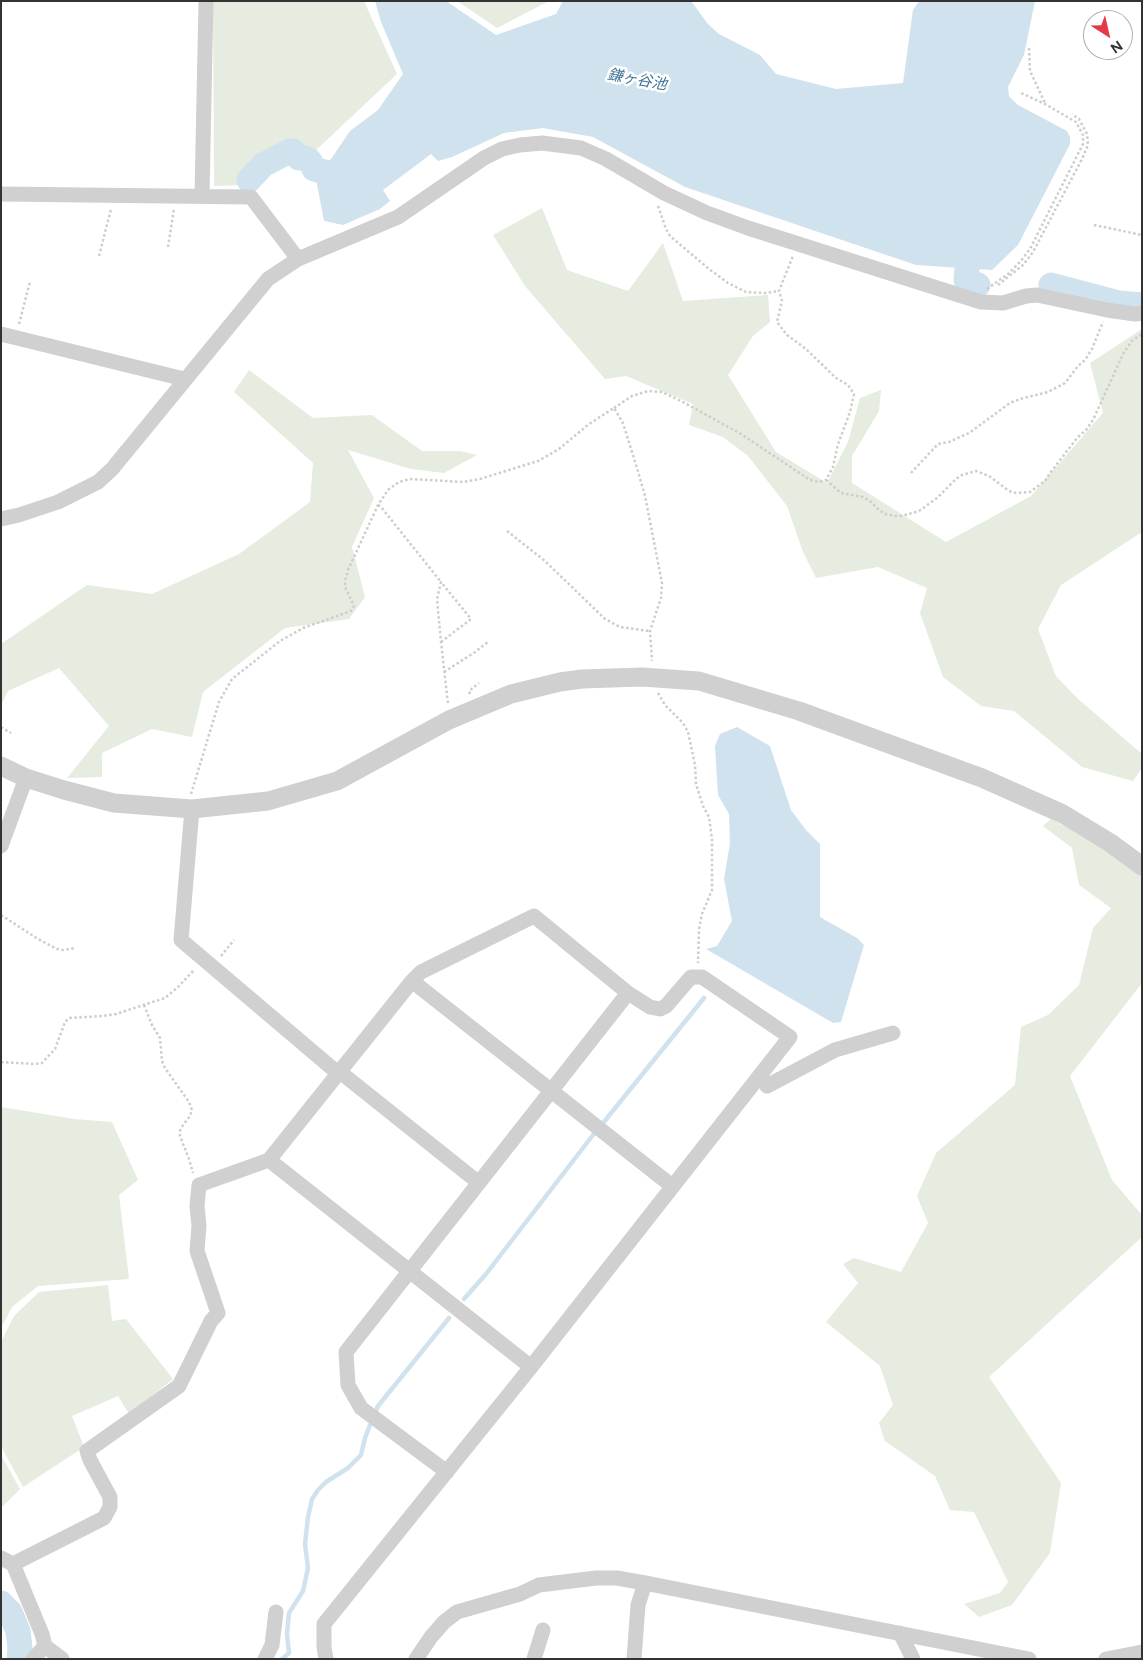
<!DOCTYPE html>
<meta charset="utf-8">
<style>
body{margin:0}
#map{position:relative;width:1143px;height:1660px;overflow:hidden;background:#fff;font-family:Figtree,sans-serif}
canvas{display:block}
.frame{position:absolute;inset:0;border:2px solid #333;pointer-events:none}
.north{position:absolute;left:1083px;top:10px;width:50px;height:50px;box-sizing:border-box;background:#fff;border:1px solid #adadad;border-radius:50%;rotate:145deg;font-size:14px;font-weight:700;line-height:20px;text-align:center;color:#333}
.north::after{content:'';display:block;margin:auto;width:18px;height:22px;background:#e63946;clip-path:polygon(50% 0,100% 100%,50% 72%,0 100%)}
</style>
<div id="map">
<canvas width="1143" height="1660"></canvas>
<div class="frame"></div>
<div class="north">N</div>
</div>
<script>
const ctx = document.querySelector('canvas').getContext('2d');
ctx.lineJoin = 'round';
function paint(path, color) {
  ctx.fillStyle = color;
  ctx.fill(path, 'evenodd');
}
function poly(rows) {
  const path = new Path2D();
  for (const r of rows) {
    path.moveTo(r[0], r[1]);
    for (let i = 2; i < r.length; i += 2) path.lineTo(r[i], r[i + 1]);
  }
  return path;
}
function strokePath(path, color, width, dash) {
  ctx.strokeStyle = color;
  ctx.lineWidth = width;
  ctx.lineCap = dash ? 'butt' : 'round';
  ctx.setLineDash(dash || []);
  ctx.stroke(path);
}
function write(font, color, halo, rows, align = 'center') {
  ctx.font = font + ' Figtree,"Noto Sans JP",sans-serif';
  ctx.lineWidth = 5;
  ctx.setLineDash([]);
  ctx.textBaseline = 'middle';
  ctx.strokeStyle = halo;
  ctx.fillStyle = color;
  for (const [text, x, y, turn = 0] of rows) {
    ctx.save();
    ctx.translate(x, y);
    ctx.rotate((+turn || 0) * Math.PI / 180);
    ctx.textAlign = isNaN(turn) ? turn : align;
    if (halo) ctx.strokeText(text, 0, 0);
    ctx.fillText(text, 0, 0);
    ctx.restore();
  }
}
paint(poly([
 [213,1,364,1,397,74,296,169,280,149,245,173,243,185,214,186],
 [457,1,549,1,497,28],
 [542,208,567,270,628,291,663,243,683,301,768,295,770,322,753,336,728,375,776,452,827,483,848,442,860,398,881,390,879,411,852,456,852,483,946,542,1031,496,1103,413,1090,363,1142,329,1142,532,1061,585,1038,629,1056,676,1077,698,1142,754,1142,768,1133,781,1082,767,1014,711,981,706,943,677,920,613,927,588,878,567,816,578,803,552,787,506,748,456,723,437,689,425,693,404,626,376,605,379,525,286,493,235],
 [249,370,313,418,372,415,422,451,460,451,477,455,444,473,411,469,348,450,374,498,352,547,365,597,349,619,285,628,203,692,192,737,152,729,102,753,102,777,67,778,109,726,59,668,8,691,1,705,1,644,87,585,152,594,239,554,310,502,313,463,234,392],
 [1051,819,1092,841,1142,876,1142,983,1070,1076,1112,1180,1142,1215,1142,1237,989,1377,1061,1483,1050,1553,1012,1605,979,1617,964,1604,1000,1593,1008,1582,974,1512,950,1510,935,1476,885,1441,879,1423,893,1405,880,1366,826,1322,858,1283,843,1264,854,1258,901,1272,928,1223,917,1196,936,1153,1015,1085,1021,1027,1048,1015,1079,985,1093,928,1111,908,1079,885,1072,848,1043,826],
 [1,1107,74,1119,112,1122,138,1180,119,1195,129,1279,38,1286,12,1307,1,1328],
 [108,1285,112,1321,126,1319,173,1379,129,1414,118,1396,72,1416,84,1447,23,1487,1,1446,1,1342,14,1316,39,1292],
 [1,1455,20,1489,1,1508]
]), '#e6ecdf');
paint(poly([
 [375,1,446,1,496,35,556,14,563,1,691,1,708,24,719,34,760,55,776,74,836,89,903,83,913,10,919,1,1035,1,1024,55,1008,87,1009,96,1018,105,1067,131,1070,137,1070,144,1018,245,992,270,916,265,685,187,593,137,543,128,504,133,452,157,438,161,431,154,383,190,390,201,380,209,343,225,324,221,314,169,331,159,350,131,378,110,403,74,381,22],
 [737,727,770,746,791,810,806,830,820,844,820,917,857,938,864,945,841,1022,833,1023,706,949,717,946,732,921,724,879,730,843,729,814,718,795,715,746,720,734]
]), '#cfe2ee');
strokePath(poly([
 [603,1123,704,998],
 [464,1299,486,1274,593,1135],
 [375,1413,378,1406,449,1318],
 [282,1659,289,1653,287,1634,289,1613,303,1591,308,1568,305,1544,308,1517,312,1499,318,1490,326,1482,348,1468,361,1455,365,1438,370,1425]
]), '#cfe2ee', 4.5);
strokePath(poly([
 [249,180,263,165,290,151,293,151,299,158,305,158,310,161,314,169,346,178],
 [970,234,966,280,978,285],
 [1051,285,1119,303,1142,305],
 [1,1603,10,1612,18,1631,20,1648,19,1659]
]), '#cfe2ee', 25);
strokePath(poly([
 [1029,48,1030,71,1045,103],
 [658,206,666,229,670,236,709,269,728,283,746,292,765,293,779,291],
 [1094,225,1142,235],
 [168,247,174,209],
 [99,256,111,209],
 [998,285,1023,265,1033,252,1082,159,1088,145,1087,134,1079,119,1072,114],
 [987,289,1008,274,1020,262,1030,249,1083,144,1083,135,1076,122,1045,104,1019,92],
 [19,324,30,282],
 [614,408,632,396,648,391,662,392,681,401,741,434,810,480,819,482,826,480,833,467,838,444,850,412,854,394,848,385,836,378,806,349,787,335,777,322,782,301,779,291,793,256],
 [911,473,938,444,949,442,969,433,1010,403,1020,399,1048,392,1065,383,1078,366,1085,360,1092,349,1103,322],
 [826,480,841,493,863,497,870,501,879,510,885,514,896,516,902,516,919,511,937,498,956,479,962,475,976,471,989,476,1009,491,1016,493,1030,492,1045,481,1050,473,1077,438,1086,430,1093,420,1124,352,1132,341,1142,334],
 [378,505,381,507,441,582],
 [507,531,545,561,605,619,620,627,649,631],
 [441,642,471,619,441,582,437,599,441,642,448,704],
 [444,672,475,652,489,641],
 [658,693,665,705,683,723,688,732,695,765,696,784,703,806,709,817,712,839,712,890,702,914,699,929,698,963],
 [470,694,469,691,479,683],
 [1,727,11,733],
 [191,794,219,702,232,679,280,641,303,628,351,611,354,606,345,587,345,581,348,570,378,505,388,490,399,482,410,479,463,482,480,479,538,461,559,449,589,424,614,408,623,423,637,468,645,496,662,583,661,598,650,631,652,661],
 [1,915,38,939,57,949,63,950,76,948],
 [221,956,234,940],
 [144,1005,152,1025,160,1038,162,1061,165,1068,189,1102,192,1110,190,1116,183,1125,180,1131,180,1136,189,1159,193,1173],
 [1,1062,35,1064,42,1063,55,1049,65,1022,69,1018,103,1016,116,1014,165,998,178,987,194,970]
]), '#cdcdcd', 2.5, [2.5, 2.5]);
strokePath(poly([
 [1,194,251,197,298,259],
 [202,195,206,1],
 [1,334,184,379],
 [1,519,19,515,58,502,98,482,112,469,268,279,298,259,398,217,484,158,502,149,520,145,542,143,581,148,606,159,664,193,707,213,748,228,981,302,1003,303,1026,296,1037,295,1107,310,1135,314,1142,313],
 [192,809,181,940,333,1069,340,1072,479,1183],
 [1,846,26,778],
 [412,981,672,1186],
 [761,1077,767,1086,835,1050,893,1033],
 [269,1160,531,1367],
 [447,1472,361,1408,348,1385,346,1352,628,993],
 [1,1558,13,1564,42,1634,45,1646,62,1659],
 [13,1564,104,1518,110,1507,110,1497,90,1460,87,1451,179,1386,211,1321,218,1313,197,1251,199,1226,197,1206,199,1185,269,1160,412,981,421,972,534,916,628,993,650,1007,660,1009,666,1006,691,977,702,977,790,1037,531,1367,324,1624,324,1647,326,1659],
 [900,1633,913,1659],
 [33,1659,45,1646],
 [265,1659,272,1645,276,1612],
 [416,1659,431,1637,444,1622,457,1612,520,1594,539,1585,596,1578,617,1578,645,1583,1029,1659],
 [534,1659,543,1630],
 [634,1659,638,1605,645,1583],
 [1106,1659,1142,1652]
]), '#d0d0d0', 15);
strokePath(poly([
 [1,766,26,778,64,790,114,803,192,809,268,801,337,781,449,720,511,694,560,682,582,679,642,677,699,681,799,711,982,778,1063,814,1109,842,1142,866]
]), '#d0d0d0', 19);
write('italic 15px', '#3f7597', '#fff', [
 ["鎌ヶ谷池",637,80,10]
]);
</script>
